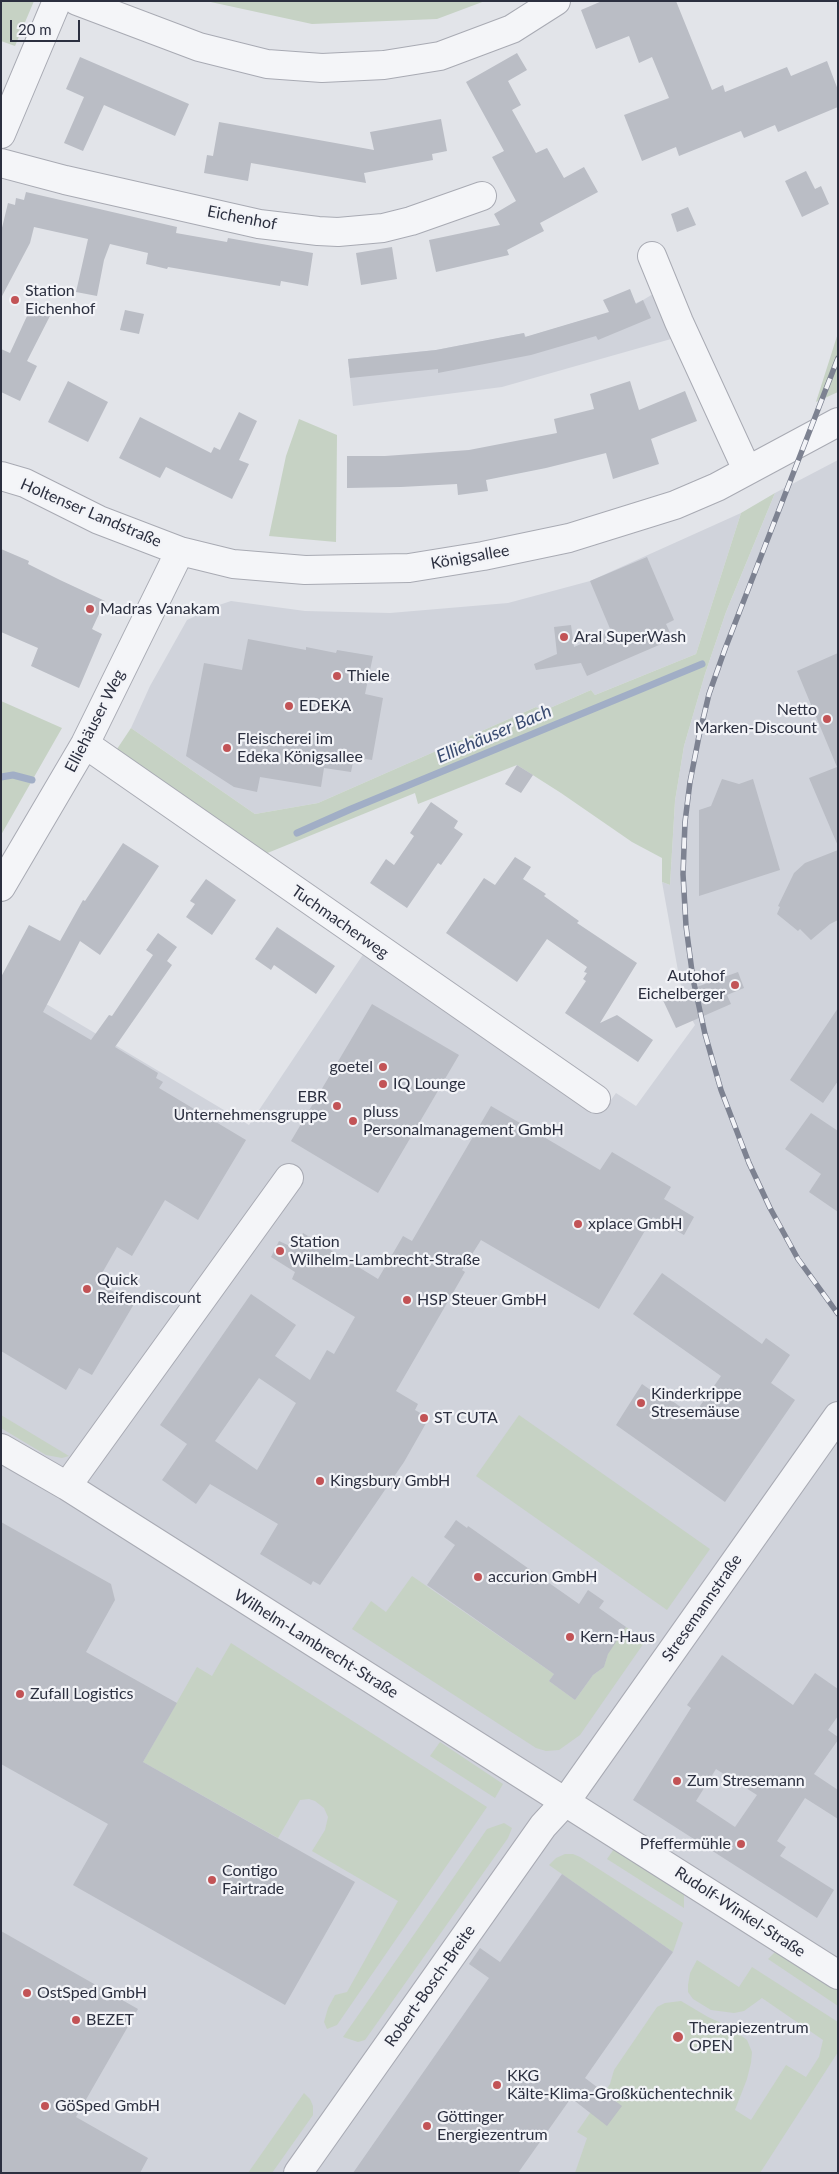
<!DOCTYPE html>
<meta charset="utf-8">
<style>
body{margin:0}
#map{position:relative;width:839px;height:2174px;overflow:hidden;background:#e2e4e9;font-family:Lato,sans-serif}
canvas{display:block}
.frame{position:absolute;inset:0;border:2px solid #2c3040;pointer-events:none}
.scale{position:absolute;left:10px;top:20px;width:70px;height:22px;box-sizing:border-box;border:2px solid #2c3040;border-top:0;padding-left:6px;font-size:15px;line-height:18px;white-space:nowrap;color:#2c3040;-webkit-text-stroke:4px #f2f3f7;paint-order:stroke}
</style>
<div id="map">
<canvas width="839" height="2174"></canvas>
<div class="frame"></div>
<div class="scale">20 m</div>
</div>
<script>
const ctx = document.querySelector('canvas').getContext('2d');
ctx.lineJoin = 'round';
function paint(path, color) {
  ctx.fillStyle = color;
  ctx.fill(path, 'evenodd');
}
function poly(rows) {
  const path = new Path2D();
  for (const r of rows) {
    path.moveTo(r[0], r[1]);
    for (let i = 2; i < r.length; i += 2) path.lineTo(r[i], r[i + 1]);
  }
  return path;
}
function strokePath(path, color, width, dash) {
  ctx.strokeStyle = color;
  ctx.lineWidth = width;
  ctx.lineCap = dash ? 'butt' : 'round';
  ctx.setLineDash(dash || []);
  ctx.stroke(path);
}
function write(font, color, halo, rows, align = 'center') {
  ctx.font = font + ' Lato,sans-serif';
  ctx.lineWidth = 4.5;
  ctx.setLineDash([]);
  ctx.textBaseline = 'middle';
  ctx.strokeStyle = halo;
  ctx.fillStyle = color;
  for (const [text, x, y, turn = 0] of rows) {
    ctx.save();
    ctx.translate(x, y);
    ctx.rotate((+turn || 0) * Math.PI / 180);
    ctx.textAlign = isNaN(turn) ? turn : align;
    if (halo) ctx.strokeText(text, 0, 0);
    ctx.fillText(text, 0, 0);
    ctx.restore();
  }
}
paint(poly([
 [653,294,671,339,502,387,353,406,348,359,436,350,524,333,526,337,590,318,592,322,643,300],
 [838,460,838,2173,1,2173,1,977,249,1125,364,953,606,1107,616,1093,636,1106,695,1025,690,1016,680,982,662,882,670,885,675,801,684,746,705,674,726,612,775,493],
 [741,513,696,654,595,695,591,690,543,711,536,707,318,803,255,814,131,728,150,686,187,620,219,605,231,601,305,611,390,613,508,603,590,581]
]), '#d0d3db');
paint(poly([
 [1,1,34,1,15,46,1,41],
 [206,1,485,1,437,19,312,24],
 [838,333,838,392,816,402],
 [299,419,337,435,336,542,269,536,286,456],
 [775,493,726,612,705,674,684,746,675,801,670,885,662,882,662,858,632,842,561,793,517,765,418,804,415,793,265,854,117,749,131,728,255,814,318,803,536,707,543,711,591,690,595,695,696,654,741,513],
 [1,701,62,728,1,835],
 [1,1415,69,1456,62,1458,46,1455,1,1428],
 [519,1415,710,1549,667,1610,476,1476],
 [412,1576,554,1674,549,1681,575,1700,593,1675,604,1667,608,1653,626,1627,646,1640,580,1735,559,1750,546,1751,536,1748,352,1629,371,1601,386,1612],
 [231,1643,487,1807,337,2025,327,2029,324,2022,328,2008,335,1995,347,1992,398,1901,312,1851,325,1830,328,1817,324,1808,315,1801,309,1799,300,1800,278,1838,143,1762,197,1667,212,1676],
 [440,1742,503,1784,495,1798,430,1756],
 [504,1823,512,1828,508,1838,365,2040,358,2042,343,2037,487,1829],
 [616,1846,684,1890,684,1908,607,1859],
 [565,1854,573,1854,580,1857,683,1923,673,1952,549,1865,556,1858],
 [777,1950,838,1989,838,2006,768,1959],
 [697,1960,739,1987,752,1967,838,2022,838,2052,760,2173,575,2173,587,2138,577,2132,610,2084,614,2070,657,2007,665,2003,681,2001,708,2017,730,2027,747,2040,752,2052,751,2063,747,2079,735,2110,751,2120,786,2065,806,2077,819,2057,823,2040,762,1998,744,2011,734,2013,711,2010,693,1999,688,1992,688,1985,690,1973],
 [304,2093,310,2099,313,2106,313,2115,272,2173,248,2173]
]), '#c6d2c4');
strokePath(poly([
 [1,777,13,775,32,780],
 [297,833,351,809,702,664]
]), '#a1aec6', 7);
paint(poly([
 [602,1,676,1,712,90,723,85,725,92,787,67,791,76,827,61,838,90,838,107,778,132,775,125,744,138,741,131,679,156,676,147,642,161,624,115,669,98,652,57,639,63,629,36,596,49,581,10],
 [517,53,527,70,508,81,521,105,512,110,536,153,547,148,564,178,584,167,598,192,540,223,544,231,507,250,509,255,436,272,429,240,500,225,494,214,516,201,492,157,504,151,466,82],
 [80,57,189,104,175,136,104,105,83,151,64,143,84,97,66,89],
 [441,119,447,151,432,154,433,160,364,173,366,183,251,163,248,181,204,173,207,155,213,156,219,122,374,150,370,132],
 [806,171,815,189,821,186,829,204,802,217,785,181],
 [26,192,177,227,176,233,227,242,228,238,313,253,308,286,281,281,280,286,168,267,167,269,146,264,148,253,110,244,104,260,97,296,76,292,88,239,34,227,30,243,1,298,1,232,8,203,15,205,16,198,24,200],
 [688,207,696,225,677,232,671,214],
 [392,247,397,279,361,285,356,253],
 [630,289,636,304,643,300,651,318,598,340,596,336,531,355,438,373,438,369,350,378,348,359,436,350,524,333,525,337,609,312,603,300],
 [33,303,52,312,27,361,37,366,20,401,1,392,1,349,10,353],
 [125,310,144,314,139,334,120,330],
 [68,381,108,402,88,442,48,422],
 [630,381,639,410,685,391,697,421,651,439,659,464,613,479,606,453,546,468,486,480,488,491,458,495,457,484,401,487,347,488,347,456,385,456,469,450,557,433,554,419,594,409,590,394],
 [239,412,257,421,239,460,249,464,232,499,166,467,160,478,119,458,140,417,211,453,214,447,220,450],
 [1,549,29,561,28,564,60,580,105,601,92,629,102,634,79,688,31,666,38,648,1,632],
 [647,557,674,620,666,624,673,639,587,676,581,663,536,670,534,664,557,654,554,627,571,625,574,647,611,631,590,581],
 [248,639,306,650,306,647,336,653,337,650,373,656,365,694,383,698,372,760,354,757,351,772,324,768,321,787,260,777,257,792,234,787,186,756,204,663,242,670],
 [838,653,838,846,809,778,837,767,797,671],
 [517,765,533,775,521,793,505,784],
 [722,779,739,784,753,779,780,870,699,896,699,810,711,806],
 [431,802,458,821,454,828,463,834,441,865,438,863,407,908,370,883,386,859,394,865,414,836,410,833],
 [123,843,159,866,100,955,80,941,43,1012,91,1040,109,1015,112,1016,153,955,146,950,158,933,177,947,167,961,172,965,115,1047,158,1073,156,1078,163,1082,159,1088,246,1140,198,1220,165,1200,132,1256,117,1247,97,1282,134,1304,92,1375,79,1368,66,1390,1,1351,1,977,29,925,60,941,83,900,85,901],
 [838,850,838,920,830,924,811,940,800,929,798,931,777,914,780,907,778,906,794,873,805,863],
 [515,857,531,867,523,879,546,894,544,896,579,921,577,923,637,963,600,1023,617,1015,653,1040,638,1062,565,1013,586,981,583,979,587,973,584,972,587,967,547,939,517,982,446,933,484,878,495,885],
 [206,879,236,900,212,935,186,917,195,904,190,901],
 [277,927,335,966,316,994,274,965,271,970,255,959],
 [738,972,744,988,727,995,731,1004,676,1028,661,996,681,987,683,992],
 [372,1004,459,1055,378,1193,291,1141],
 [838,1008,838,1081,823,1103,790,1080],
 [491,1106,600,1170,612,1152,671,1187,664,1199,694,1217,684,1235,653,1217,599,1309,481,1240,462,1270,465,1272,396,1391,418,1404,415,1410,429,1418,404,1462,320,1585,313,1581,311,1585,260,1554,278,1524,210,1484,196,1504,162,1480,187,1444,160,1425,251,1294,296,1325,275,1356,310,1380,327,1350,334,1354,355,1317,292,1279,295,1272,271,1257,279,1241,294,1248,303,1233,378,1279,403,1236,412,1241],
 [259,1378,296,1403,257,1470,215,1441],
 [811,1113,838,1131,838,1212,809,1192,821,1174,785,1149],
 [662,1273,762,1344,766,1338,790,1355,771,1383,795,1400,725,1502,616,1425,642,1384,662,1398,664,1395,693,1416,721,1376,633,1314],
 [456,1520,467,1528,468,1526,579,1604,588,1590,604,1601,599,1608,626,1627,608,1654,604,1667,593,1675,575,1700,549,1681,554,1674,427,1585,455,1545,444,1537],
 [1,1522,111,1584,115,1600,86,1652,177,1703,143,1762,355,1882,285,2005,73,1885,108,1824,1,1764],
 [722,1655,793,1705,815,1673,838,1689,838,1716,828,1730,838,1737,838,1740,814,1774,838,1790,838,1819,805,1798,777,1841,786,1847,780,1856,834,1890,817,1918,633,1800,691,1708,687,1705],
 [716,1769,757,1795,735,1827,696,1801],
 [562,1874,673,1952,585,2078,622,2106,607,2126,571,2098,518,2173,353,2173,489,1978,469,1964,480,1948,500,1962],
 [1,1931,138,2009,76,2117,148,2158,140,2173,1,2173]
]), '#babdc5');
const minor = poly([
 [77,1,199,47,267,64,322,68,384,65,440,56,512,29,556,1],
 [1,134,57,1],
 [1,163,65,180,259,224,318,231,338,232,383,228,411,221,482,196],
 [652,256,679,322,747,470],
 [1,476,25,483,99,520,180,551,233,564,305,570,409,568,483,556,569,538,675,505,717,487,838,422],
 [85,744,596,1099],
 [1,887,85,744,180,551],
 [1,1448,67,1486,838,1975],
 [67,1486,289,1178],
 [298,2173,543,1826,566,1801,838,1416]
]);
strokePath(minor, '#a8aab3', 30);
strokePath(minor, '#f4f5f8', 28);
const rail = poly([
 [838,358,725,649,709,694,699,736,690,782,685,822,683,874,686,926,693,979,705,1034,721,1090,749,1163,770,1208,798,1259,838,1314]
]);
strokePath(rail, '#7d8291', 5.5);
strokePath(rail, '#f2f3f7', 4, [11]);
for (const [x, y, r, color] of [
 [15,300,5,"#c25356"],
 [90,609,5,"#c25356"],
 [564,637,5,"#c25356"],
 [337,676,5,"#c25356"],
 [289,706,5,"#c25356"],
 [827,719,5,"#c25356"],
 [227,748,5,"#c25356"],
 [735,985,5,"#c25356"],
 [383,1067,5,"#c25356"],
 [383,1084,5,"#c25356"],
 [337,1106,5,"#c25356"],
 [353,1121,5,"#c25356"],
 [578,1224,5,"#c25356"],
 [280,1251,5,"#c25356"],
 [87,1289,5,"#c25356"],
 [407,1300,5,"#c25356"],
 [641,1403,5,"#c25356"],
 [424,1418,5,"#c25356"],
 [320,1481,5,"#c25356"],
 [478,1577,5,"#c25356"],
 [570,1637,5,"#c25356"],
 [20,1694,5,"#c25356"],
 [677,1781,5,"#c25356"],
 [741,1844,5,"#c25356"],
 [212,1880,5,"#c25356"],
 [27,1993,5,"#c25356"],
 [76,2020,5,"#c25356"],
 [678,2037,6,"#c25356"],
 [497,2085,5,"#c25356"],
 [45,2106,5,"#c25356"],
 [427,2126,5,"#c25356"]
]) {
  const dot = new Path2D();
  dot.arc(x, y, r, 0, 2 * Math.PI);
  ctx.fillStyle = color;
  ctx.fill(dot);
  strokePath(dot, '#f2f3f7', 2);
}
write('16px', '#2c3040', '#f2f3f7', [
 ["Eichenhof",242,218,11],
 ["Holtenser Landstraße",91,513,23],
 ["Königsallee",470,557,-10],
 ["Elliehäuser Weg",95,721,-63],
 ["Tuchmacherweg",340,922,35],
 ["Stresemannstraße",702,1608,-55],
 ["Wilhelm-Lambrecht-Straße",316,1644,32],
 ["Rudolf-Winkel-Straße",740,1912,33],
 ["Robert-Bosch-Breite",430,1986,-55]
]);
write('16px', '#2c3040', '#f2f3f7', [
 ["Station",25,291],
 ["Eichenhof",25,309],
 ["Madras Vanakam",100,609],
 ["Aral SuperWash",574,637],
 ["Thiele",347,676],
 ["EDEKA",299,706],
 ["Netto",817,710,"right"],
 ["Marken-Discount",817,728,"right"],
 ["Fleischerei im",237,739],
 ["Edeka Königsallee",237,757],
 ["Autohof",725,976,"right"],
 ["Eichelberger",725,994,"right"],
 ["goetel",373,1067,"right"],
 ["IQ Lounge",393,1084],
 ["EBR",327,1097,"right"],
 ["Unternehmensgruppe",327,1115,"right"],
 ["pluss",363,1112],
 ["Personalmanagement GmbH",363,1130],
 ["xplace GmbH",588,1224],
 ["Station",290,1242],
 ["Wilhelm-Lambrecht-Straße",290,1260],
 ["Quick",97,1280],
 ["Reifendiscount",97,1298],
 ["HSP Steuer GmbH",417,1300],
 ["Kinderkrippe",651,1394],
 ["Stresemäuse",651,1412],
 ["ST CUTA",434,1418],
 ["Kingsbury GmbH",330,1481],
 ["accurion GmbH",488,1577],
 ["Kern-Haus",580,1637],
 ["Zufall Logistics",30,1694],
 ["Zum Stresemann",687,1781],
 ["Pfeffermühle",731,1844,"right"],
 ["Contigo",222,1871],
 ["Fairtrade",222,1889],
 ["OstSped GmbH",37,1993],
 ["BEZET",86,2020],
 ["Therapiezentrum",689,2028],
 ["OPEN",689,2046],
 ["KKG",507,2076],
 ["Kälte-Klima-Großküchentechnik",507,2094],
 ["GöSped GmbH",55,2106],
 ["Göttinger",437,2117],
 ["Energiezentrum",437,2135]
], 'left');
write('italic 18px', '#394b70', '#f2f3f7', [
 ["Elliehäuser Bach",494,734,-23]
]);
</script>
